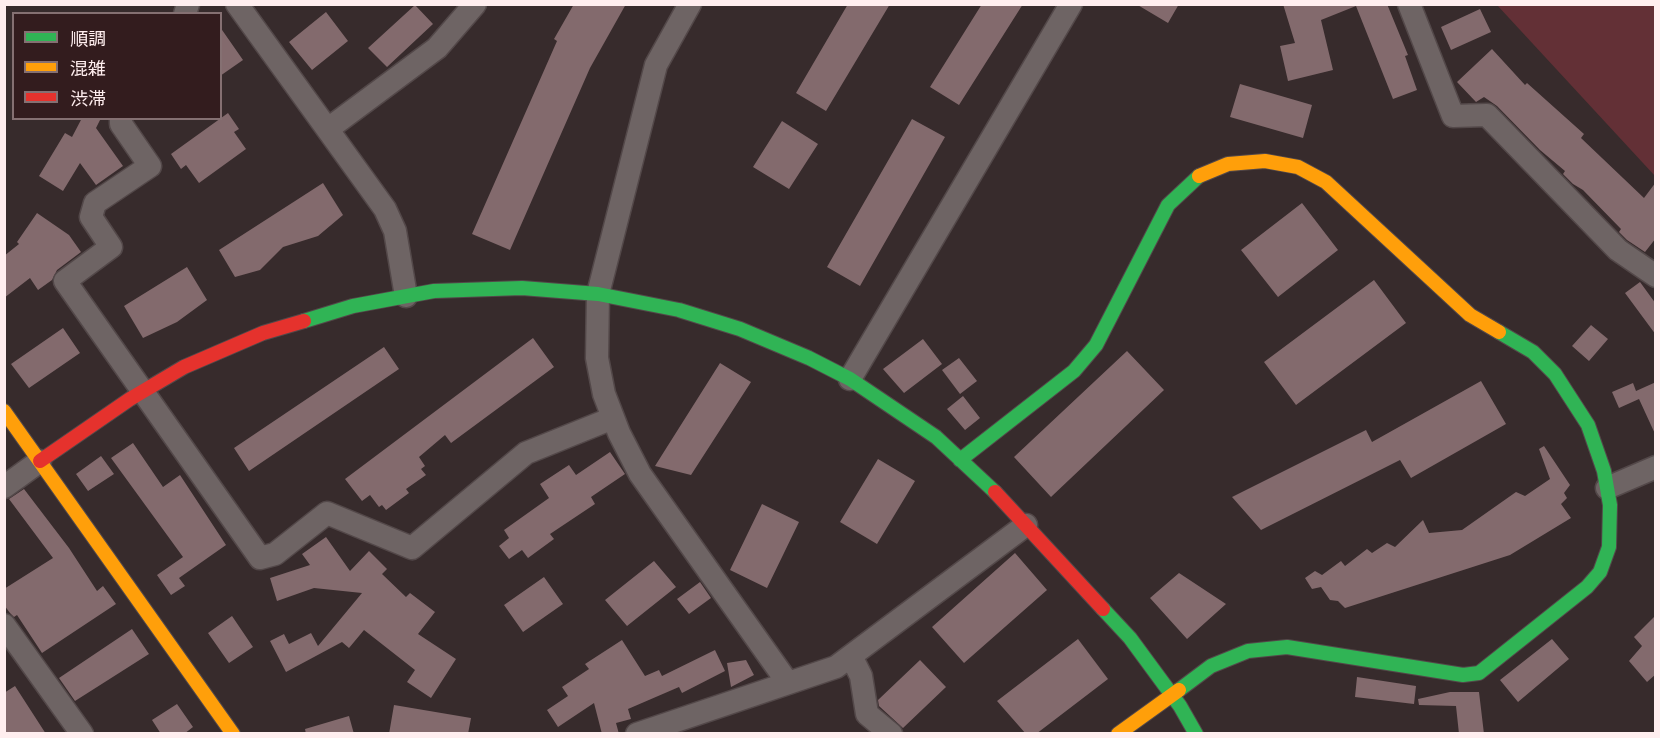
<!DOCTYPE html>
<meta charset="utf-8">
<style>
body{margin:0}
#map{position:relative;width:1660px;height:738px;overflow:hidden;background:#372b2c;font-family:Quicksand,"Noto Sans JP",sans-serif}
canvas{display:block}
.frame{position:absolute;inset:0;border:6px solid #ffeeef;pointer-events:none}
.legend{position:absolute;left:12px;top:12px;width:210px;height:108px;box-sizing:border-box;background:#331c1e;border:2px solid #857072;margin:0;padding:8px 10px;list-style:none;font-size:18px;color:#ffeeef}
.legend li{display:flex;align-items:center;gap:12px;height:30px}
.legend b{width:30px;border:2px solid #857072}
</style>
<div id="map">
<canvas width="1660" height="738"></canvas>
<div class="frame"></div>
<ul class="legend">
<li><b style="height:8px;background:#30b455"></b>順調</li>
<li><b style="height:8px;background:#ff9f0a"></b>混雑</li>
<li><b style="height:8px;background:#e5322d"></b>渋滞</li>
</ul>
</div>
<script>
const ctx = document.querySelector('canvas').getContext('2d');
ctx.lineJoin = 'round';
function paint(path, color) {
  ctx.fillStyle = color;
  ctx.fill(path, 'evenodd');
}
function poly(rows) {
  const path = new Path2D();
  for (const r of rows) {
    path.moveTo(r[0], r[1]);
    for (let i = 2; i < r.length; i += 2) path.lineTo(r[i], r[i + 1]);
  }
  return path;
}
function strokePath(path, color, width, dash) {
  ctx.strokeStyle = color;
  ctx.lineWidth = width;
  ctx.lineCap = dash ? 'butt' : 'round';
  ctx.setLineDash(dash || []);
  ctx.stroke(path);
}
paint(poly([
 [1497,5,1655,5,1655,176]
]), '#633036');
paint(poly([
 [574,4,626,4,590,68,510,250,472,234,557,41,554,39],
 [848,4,890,4,826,111,796,93],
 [982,4,1023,4,959,105,930,87],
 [1136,4,1179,4,1168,23],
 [1283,4,1387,4,1408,55,1405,56,1417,90,1393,99,1356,6,1321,20,1333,70,1288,81,1280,46,1295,43],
 [415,5,433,24,387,67,368,48],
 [1480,9,1491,32,1451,50,1441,27],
 [326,12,348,41,312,70,289,42],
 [220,27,243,60,220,76],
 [1492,49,1525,85,1527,83,1584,134,1581,138,1644,198,1656,182,1656,238,1645,252,1627,240,1619,232,1621,229,1583,190,1573,184,1563,174,1565,171,1540,150,1497,106,1484,97,1476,102,1457,82],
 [1240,84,1312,105,1303,138,1230,117],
 [228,113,239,129,234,132,246,149,199,183,186,165,181,169,171,154],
 [82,118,101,118,96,128,123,166,96,185,80,163,63,191,39,176,65,133,72,137],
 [912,119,945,137,860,286,827,267],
 [782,121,818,144,789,189,753,167],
 [323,183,343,215,318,236,283,247,260,270,235,277,219,250],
 [1302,203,1338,250,1278,297,1241,250],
 [37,213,69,235,81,252,57,270,52,280,38,290,30,278,4,298,4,256,19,244,17,242],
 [187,267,207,300,177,322,143,338,124,306],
 [1374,280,1406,323,1296,405,1264,362],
 [1640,282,1656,304,1656,335,1625,293],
 [1591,325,1608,339,1589,361,1572,346],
 [63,328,80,353,29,388,11,364],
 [533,338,554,367,451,443,445,435,419,457,425,466,421,469,426,475,406,489,409,493,386,510,382,505,379,507,370,495,362,501,345,479],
 [923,339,942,364,904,393,883,369],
 [384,347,399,369,249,471,234,448],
 [1127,351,1164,390,1051,497,1014,457],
 [959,358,977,381,960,394,942,370],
 [720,363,751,382,691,475,655,466],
 [1481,381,1506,424,1411,478,1400,460,1261,530,1232,497,1366,430,1372,442],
 [1656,382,1656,436,1639,399,1619,408,1612,392,1633,383,1636,391],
 [963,396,980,418,965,430,947,409],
 [133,443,163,487,180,475,226,545,179,578,185,586,171,595,157,575,183,557,111,458],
 [1544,446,1570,485,1564,493,1567,498,1561,504,1571,518,1510,555,1345,608,1338,601,1330,600,1321,587,1312,589,1305,578,1315,571,1322,575,1341,561,1345,566,1367,549,1372,553,1387,543,1395,547,1423,520,1429,533,1462,530,1516,492,1525,496,1550,479,1539,449],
 [610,452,625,474,591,497,595,504,550,534,554,539,528,558,522,550,509,559,499,546,509,538,504,530,549,498,540,484,569,465,576,475],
 [101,456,114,474,88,491,76,474],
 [878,459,915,481,877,544,840,522],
 [24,489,69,548,97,591,103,586,116,604,42,653,17,615,14,617,10,613,4,605,4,589,53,558,9,499],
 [762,504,799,522,767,588,730,570],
 [326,537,350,571,369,551,387,569,382,574,406,597,410,593,435,612,418,634,456,659,431,698,407,682,415,670,364,630,349,648,342,642,286,672,270,641,284,634,289,644,311,633,318,646,362,593,314,588,277,601,270,578,310,565,302,554],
 [1015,553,1047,590,964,663,932,627],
 [654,561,676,587,627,626,605,600],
 [1179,573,1226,604,1187,639,1150,598],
 [544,577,563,604,523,632,504,605],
 [700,582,711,598,689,614,677,599],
 [1656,615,1656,674,1647,682,1629,661,1642,646,1634,637],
 [232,616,253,647,229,663,208,633],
 [132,629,149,654,75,701,59,678],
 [1078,639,1108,679,1036,734,1026,734,997,701],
 [1552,639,1569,659,1518,702,1500,680],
 [622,640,645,676,659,670,662,676,715,650,725,671,682,693,679,687,628,709,631,719,616,723,619,734,602,734,594,703,558,727,547,710,568,696,562,687,589,669,585,664],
 [746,660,754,675,731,687,727,663],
 [920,660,946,687,903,728,879,706,878,700],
 [1357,677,1416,686,1414,704,1355,697],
 [15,686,46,734,4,734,4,693],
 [1450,692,1479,692,1484,734,1459,734,1456,706,1419,705,1418,699],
 [177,704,193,727,184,734,161,734,152,720],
 [394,705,471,718,468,734,389,734],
 [349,716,354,734,306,734,305,729]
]), '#836a6d');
const street = poly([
 [237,4,385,209,395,231,406,296],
 [690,4,656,65,598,294,597,358,604,394,619,433,640,474,788,683],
 [1409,4,1453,116,1487,115,1618,250,1656,276],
 [185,14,188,4],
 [121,118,121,124,150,166,95,203,91,217,111,247,65,281,260,558,275,554,327,513,412,548,526,453,613,418],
 [328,129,437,48,475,4],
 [850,379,1071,4],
 [4,487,40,461],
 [1607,488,1656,467],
 [4,625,82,734],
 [851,656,861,676,867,714,891,734],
 [637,734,836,667,1026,525]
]);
const fast = poly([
 [304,321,353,306,434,291,522,288,598,294,679,310,740,329,809,358,850,379,936,437,995,492],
 [960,460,1074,371,1096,345,1168,205,1199,176],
 [1103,609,1130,638,1180,706,1196,734],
 [1179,690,1211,666,1248,651,1287,647,1463,675,1479,673,1587,587,1600,572,1609,547,1610,505,1604,471,1588,425,1555,374,1533,352,1499,332]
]);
const slow = poly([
 [1199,176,1228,164,1265,161,1298,167,1326,182,1470,315,1499,332],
 [4,411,233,734],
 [1118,734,1179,690]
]);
const jam = poly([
 [40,461,130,399,184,367,263,333,304,321],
 [995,492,1103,609]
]);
strokePath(street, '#534849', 25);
strokePath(fast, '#534849', 16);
strokePath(slow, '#534849', 16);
strokePath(jam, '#534849', 16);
strokePath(street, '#6e6464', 22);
strokePath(fast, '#30b455', 14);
strokePath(slow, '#ff9f0a', 14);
strokePath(jam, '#e5322d', 14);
</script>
